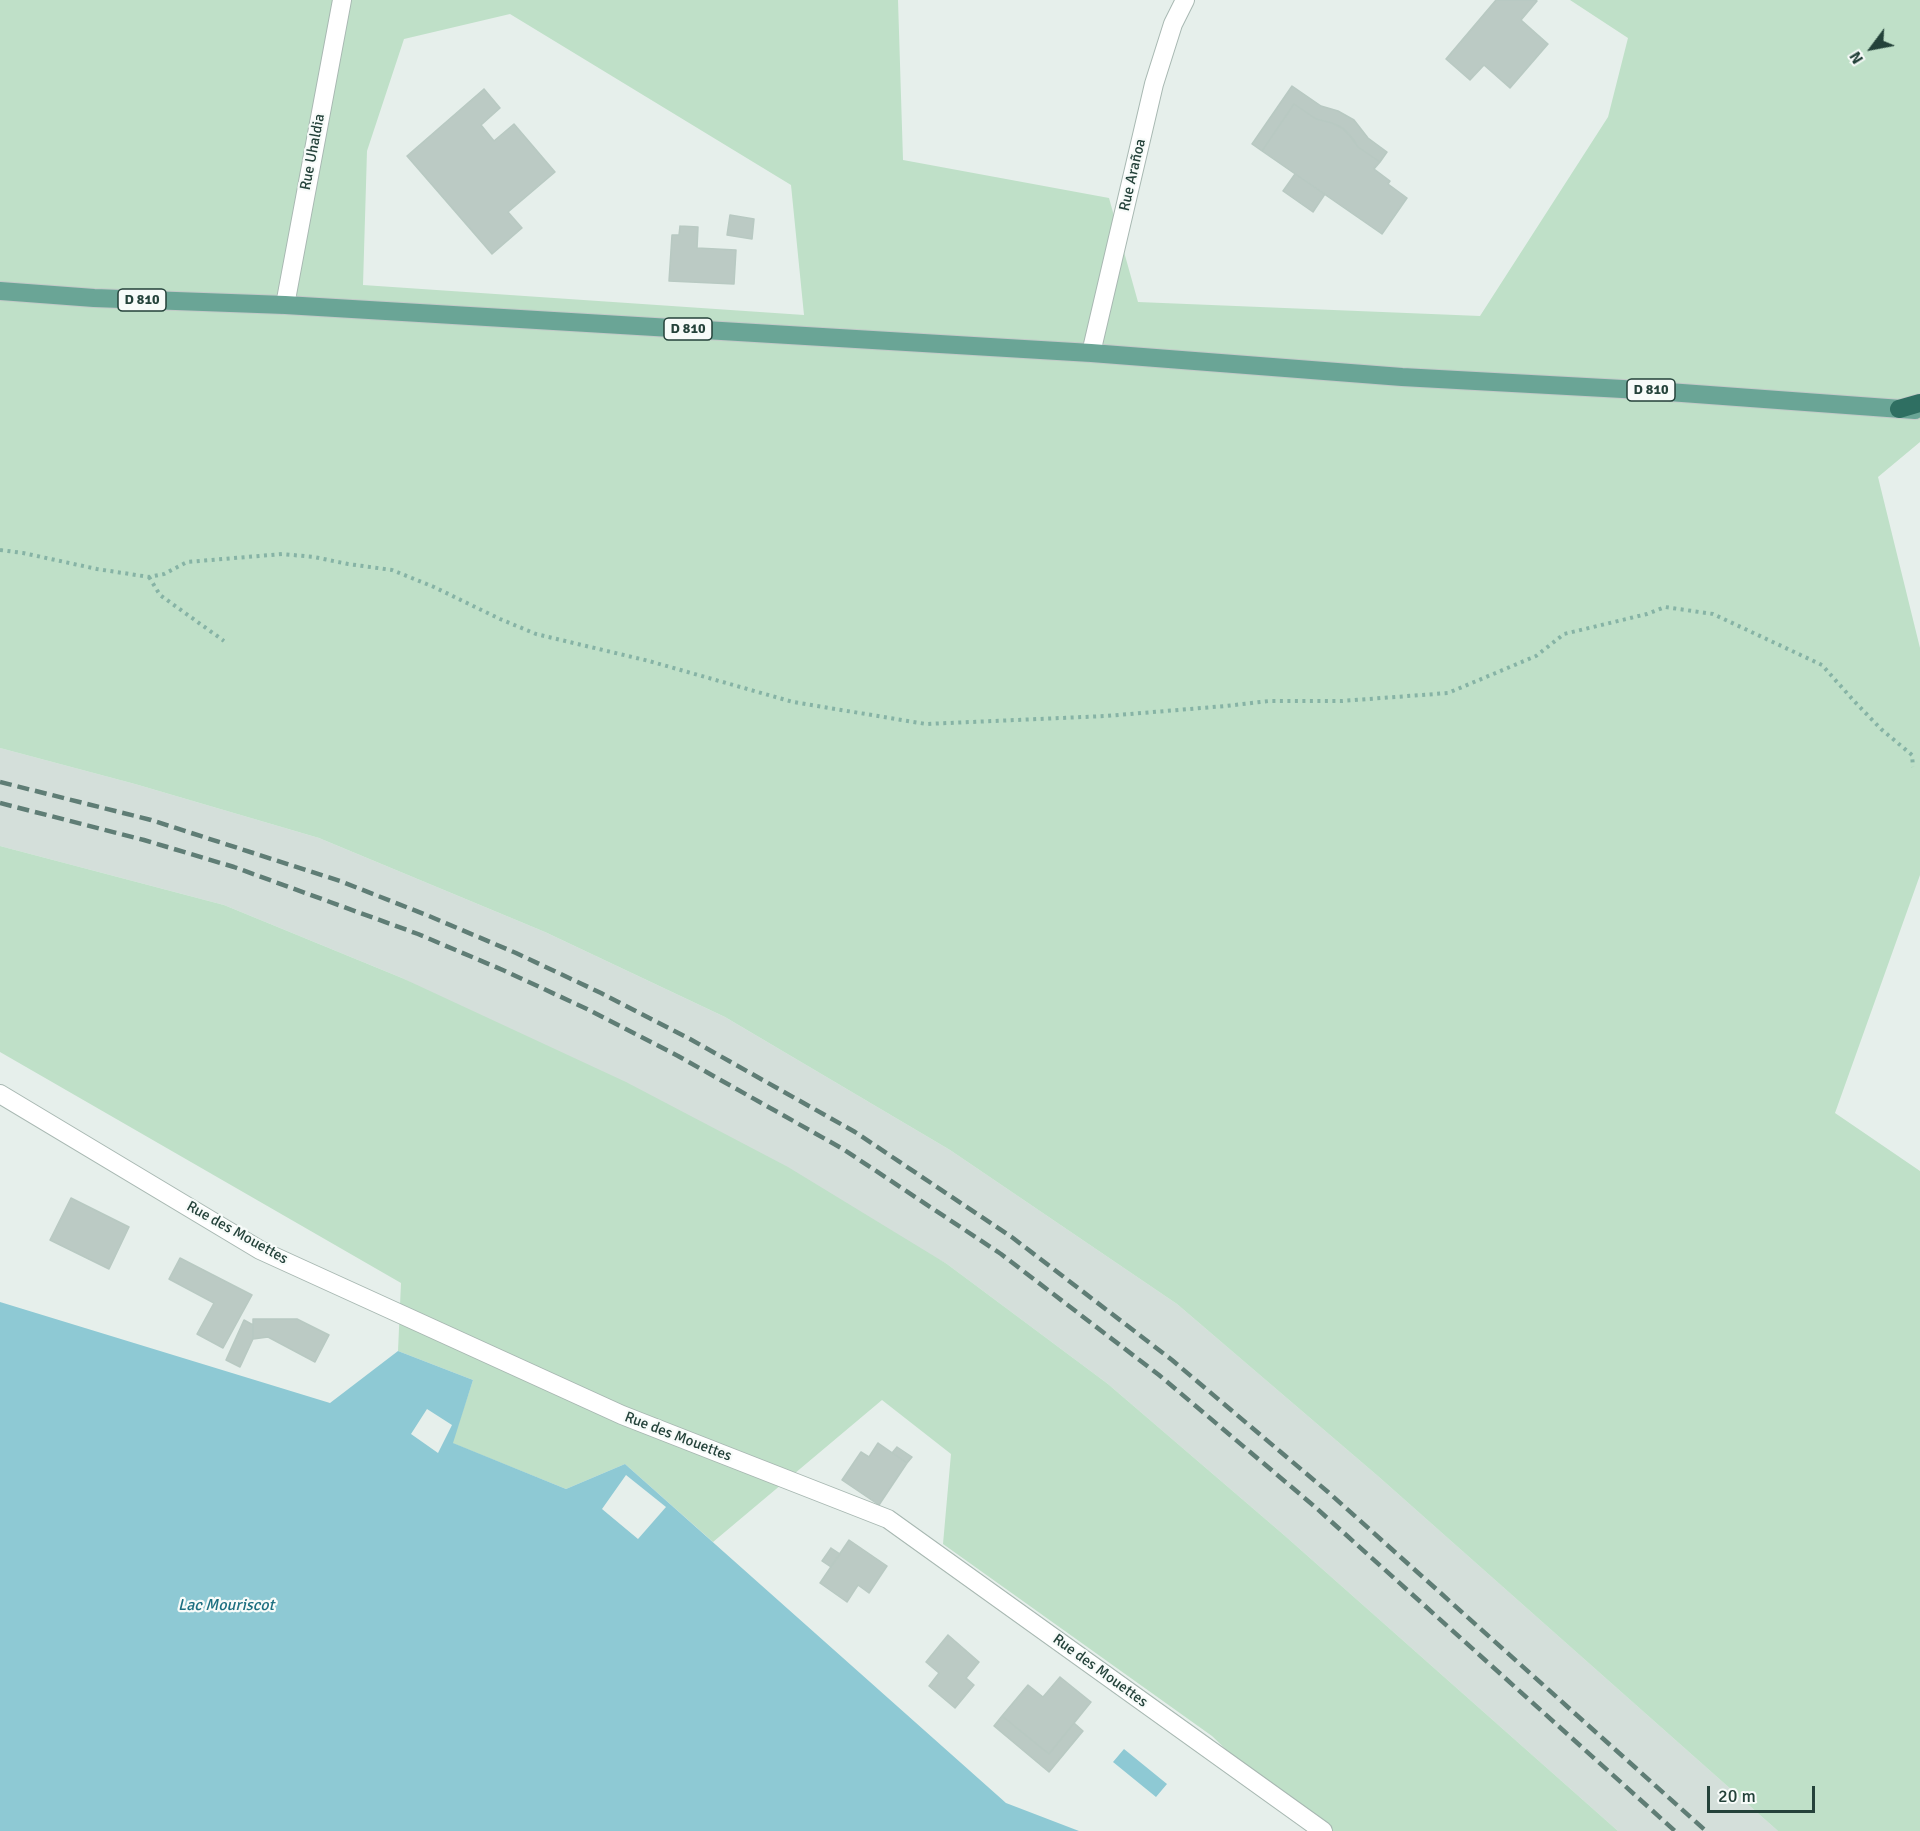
<!DOCTYPE html>
<meta charset="utf-8">
<style>
body{margin:0}
#map{position:relative;width:1920px;height:1831px;overflow:hidden;background:#e6efeb;font-family:Signika,sans-serif}
canvas{display:block}
.north{position:absolute;left:1842px;top:18px;width:60px;height:60px;-webkit-text-stroke:4px #f7fbf9;paint-order:stroke;rotate:238deg;font-size:16px;font-weight:700;line-height:24px;text-align:center;color:#24423a}
.north::after{content:'';display:block;margin:auto;width:21px;height:27px;background:#24423a;clip-path:polygon(50% 0,100% 100%,50% 72%,0 100%)}
.scale{position:absolute;left:1707px;top:1786px;width:108px;height:27px;box-sizing:border-box;border:3px solid #24423a;border-top:0;padding-left:8px;font-size:18px;line-height:21px;white-space:nowrap;color:#24423a;-webkit-text-stroke:4px #f7fbf9;paint-order:stroke}
</style>
<div id="map">
<canvas width="1920" height="1831"></canvas>
<div class="north">N</div>
<div class="scale">20 m</div>
</div>
<script>
const ctx = document.querySelector('canvas').getContext('2d');
ctx.lineJoin = 'round';
function paint(path, color) {
  ctx.fillStyle = color;
  ctx.fill(path, 'evenodd');
}
function poly(rows) {
  const path = new Path2D();
  for (const r of rows) {
    path.moveTo(r[0], r[1]);
    for (let i = 2; i < r.length; i += 2) path.lineTo(r[i], r[i + 1]);
  }
  return path;
}
function strokePath(path, color, width, dash) {
  ctx.strokeStyle = color;
  ctx.lineWidth = width;
  ctx.lineCap = dash ? 'butt' : 'round';
  ctx.setLineDash(dash || []);
  ctx.stroke(path);
}
function write(font, color, halo, rows, align = 'center') {
  ctx.font = font + ' Signika,sans-serif';
  ctx.lineWidth = 4.5;
  ctx.setLineDash([]);
  ctx.textBaseline = 'middle';
  ctx.strokeStyle = halo;
  ctx.fillStyle = color;
  for (const [text, x, y, turn = 0] of rows) {
    ctx.save();
    ctx.translate(x, y);
    ctx.rotate((+turn || 0) * Math.PI / 180);
    ctx.textAlign = isNaN(turn) ? turn : align;
    if (halo) ctx.strokeText(text, 0, 0);
    ctx.fillText(text, 0, 0);
    ctx.restore();
  }
}
paint(poly([
 [0,748,135,784,319,838,545,932,725,1017,950,1150,1177,1304,1379,1477,1778,1831,1618,1831,1284,1535,1108,1384,947,1264,402,978,224,905,0,846]
]), '#d4dfda');
paint(poly([
 [0,0,898,0,903,160,1109,198,1138,302,1480,316,1608,117,1628,38,1570,0,1920,0,1920,442,1878,477,1920,648,1920,875,1835,1113,1920,1171,1920,1831,1778,1831,1379,1477,1177,1304,950,1150,725,1017,545,932,319,838,135,784,0,748],
 [510,14,791,185,804,315,363,285,367,151,404,39],
 [0,846,224,905,402,978,626,1082,788,1167,947,1264,1108,1384,1284,1535,1618,1831,1310,1831,1212,1736,943,1544,951,1454,882,1400,713,1542,625,1464,566,1489,452,1443,473,1380,398,1351,401,1283,0,1052]
]), '#bfe0c8');
paint(poly([
 [0,1302,330,1403,398,1351,473,1380,453,1443,566,1489,625,1464,1006,1803,1079,1831,0,1831],
 [1124,1749,1167,1784,1156,1797,1113,1762]
]), '#8ec9d4');
paint(poly([
 [427,1409,452,1425,438,1453,411,1434],
 [626,1475,666,1507,638,1539,602,1509]
]), '#e6efeb');
const building = poly([
 [1496,0,1536,0,1537,1,1521,20,1548,44,1510,88,1484,65,1470,80,1446,59,1496,0],
 [1292,86,1321,106,1338,111,1354,120,1368,138,1387,152,1380,162,1358,147,1350,136,1341,127,1332,123,1316,119,1294,104,1262,151,1252,144,1292,86],
 [484,89,500,108,481,125,494,141,514,124,555,172,508,212,522,228,492,254,407,156,484,89],
 [1294,104,1316,119,1332,123,1344,129,1354,140,1358,147,1380,162,1374,169,1390,181,1388,184,1407,198,1382,234,1262,151,1294,104],
 [1295,174,1325,194,1313,212,1283,191,1295,174],
 [730,215,754,219,752,239,727,235,730,215],
 [680,226,698,227,697,248,736,250,734,284,669,281,672,235,679,235,680,226],
 [71,1198,129,1227,109,1269,50,1240,71,1198],
 [180,1258,252,1295,223,1348,197,1334,214,1303,169,1279,180,1258],
 [253,1319,297,1319,329,1335,315,1362,268,1337,253,1339,253,1319],
 [244,1320,253,1325,253,1339,240,1367,226,1360,244,1320],
 [878,1443,907,1463,879,1505,842,1480,861,1452,869,1457,878,1443],
 [897,1447,912,1457,907,1463,892,1453,897,1447],
 [849,1540,887,1566,869,1593,858,1585,847,1602,820,1583,849,1540],
 [831,1548,840,1554,831,1567,822,1561,831,1548],
 [948,1635,979,1662,966,1678,974,1685,955,1708,929,1686,939,1673,926,1662,948,1635],
 [1060,1677,1091,1702,1049,1754,1002,1716,1028,1685,1043,1697,1060,1677],
 [1002,1716,1049,1754,1074,1723,1083,1731,1049,1772,994,1726,1002,1716]
]);
paint(building, '#bbcac4');
strokePath(building, '#b8c9c2', 1.5);
const minor = poly([
 [285,305,342,0],
 [1091,353,1154,84,1173,24,1185,0],
 [0,1094,260,1250,622,1415,888,1519,1323,1831]
]);
const major = poly([
 [0,291,94,298,285,305,1091,353,1402,377,1641,390,1915,410]
]);
const highway = poly([
 [1899,409,1920,403]
]);
strokePath(minor, '#a8b8b2', 20);
strokePath(major, '#c2cac8', 20);
strokePath(highway, '#c2cac8', 20);
strokePath(poly([
 [0,550,23,553,97,569,149,577,164,574,187,562,282,554,314,557,348,564,392,570,434,587,500,619,536,634,649,661,793,702,926,724,1106,716,1226,706,1269,701,1342,701,1448,693,1536,656,1564,634,1647,614,1665,607,1713,614,1822,665,1854,701,1881,729,1912,755,1913,767],
 [149,577,160,595,224,641]
]), '#86b3a5', 4, [3, 4.5]);
strokePath(minor, '#fff', 18);
strokePath(major, '#6aa596', 18);
strokePath(highway, '#2f6f62', 18);
strokePath(poly([
 [0,782,151,820,340,881,429,916,516,953,601,993,690,1039,855,1132,1013,1238,1172,1360,1328,1492,1706,1831],
 [0,803,144,840,234,867,418,934,505,971,587,1009,678,1056,843,1149,1001,1254,1159,1375,1314,1506,1675,1831]
]), '#5f7d75', 4.5, [12, 6]);
for (const [x, y, w] of [
 [142,300,48],
 [688,329,48],
 [1651,390,48]
]) {
  const box = new Path2D();
  box.roundRect(x - w / 2, y - 11, w, 22, 4.5);
  ctx.fillStyle = '#f7fbf9';
  ctx.fill(box);
  strokePath(box, '#24423a', 1.5);
}
write('bold 14px', '#24423a', null, [
 ["D 810",142,300],
 ["D 810",688,329],
 ["D 810",1651,390]
]);
write('15px', '#24423a', '#f7fbf9', [
 ["Rue Uhaldia",313,152,-79],
 ["Rue Arañoa",1133,175,-77],
 ["Rue des Mouettes",237,1233,29],
 ["Rue des Mouettes",678,1437,21],
 ["Rue des Mouettes",1100,1671,36]
]);
write('italic 16px', '#1c6f80', '#f7fbf9', [
 ["Lac Mouriscot",226,1606]
]);
</script>
